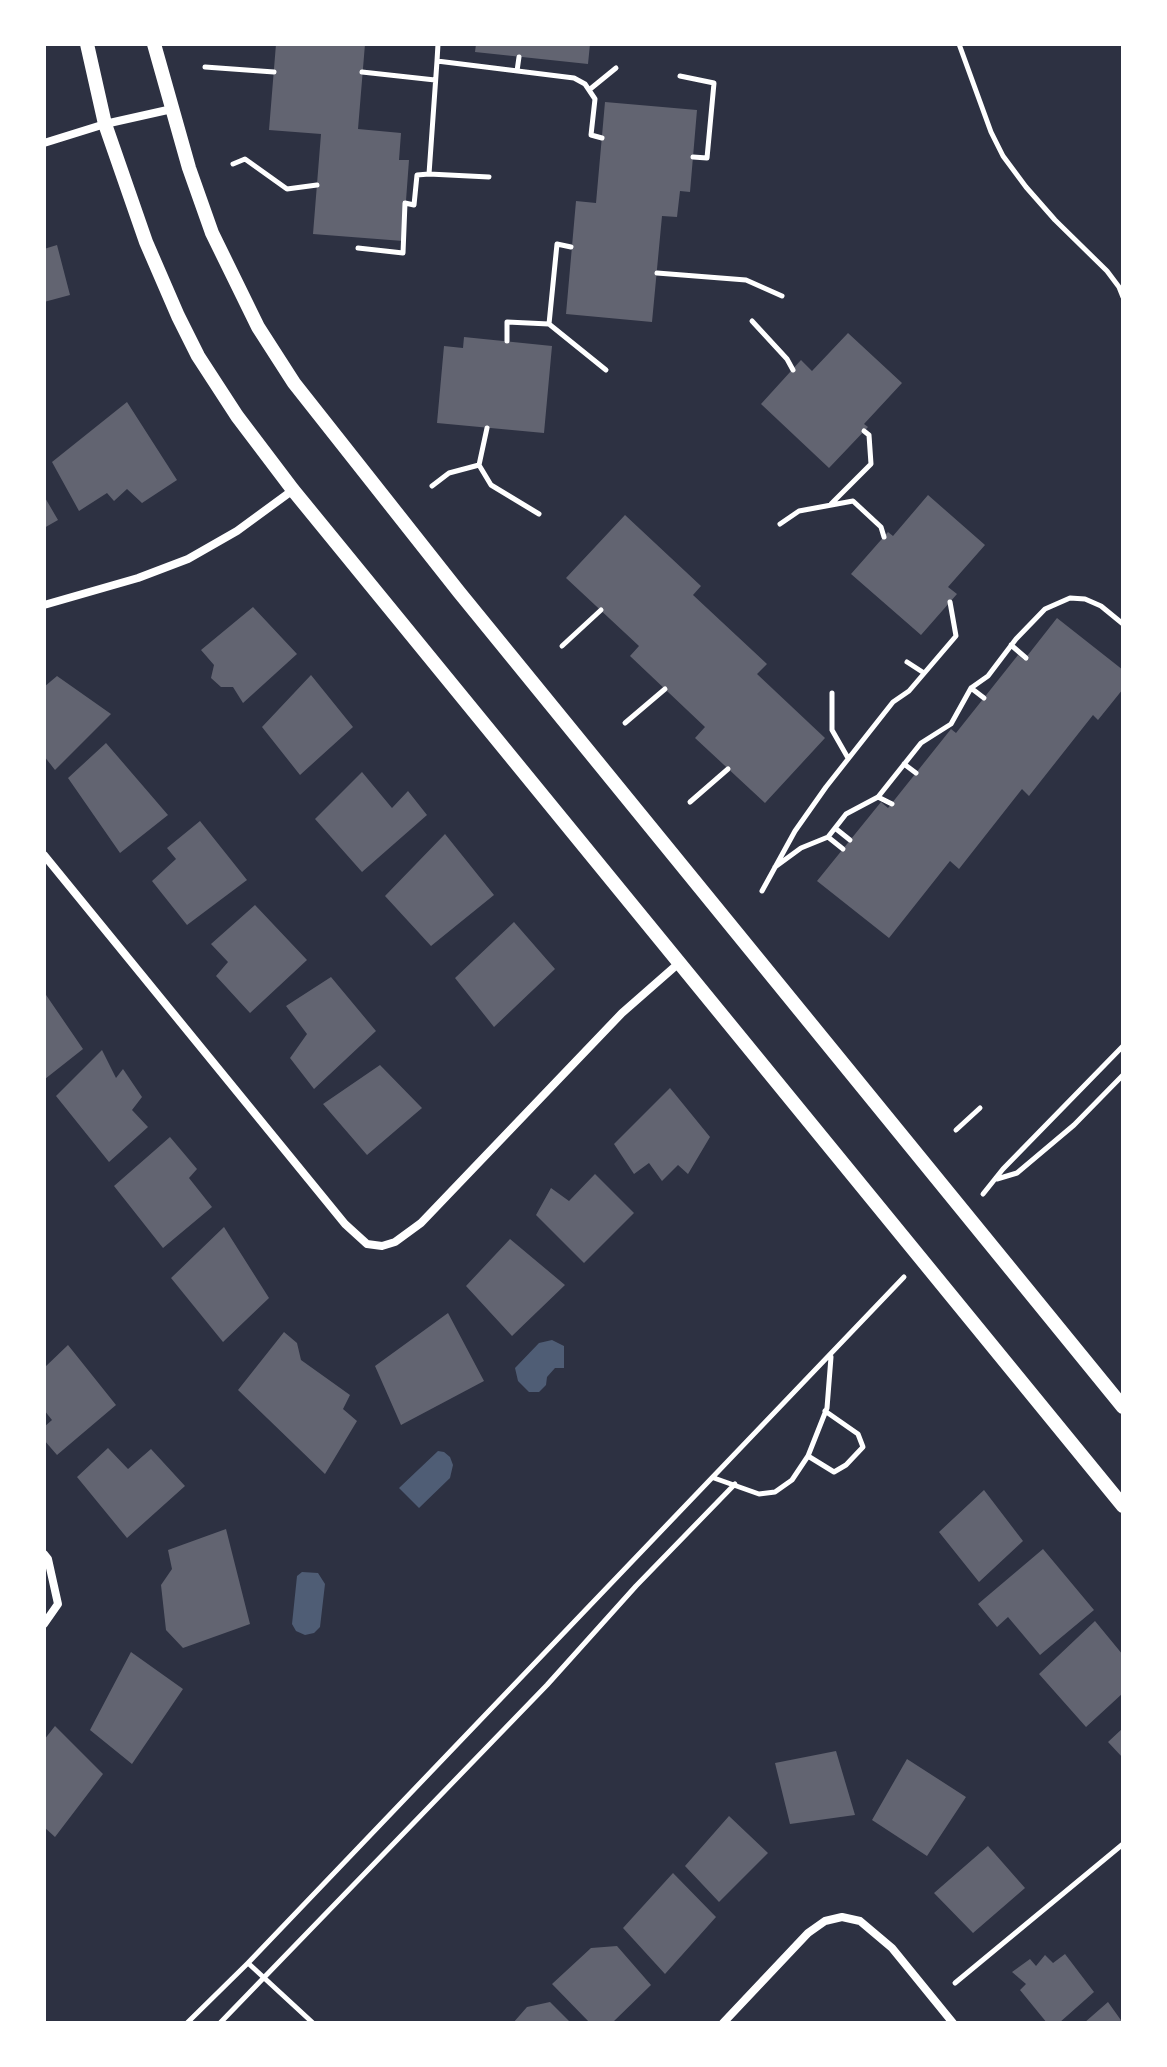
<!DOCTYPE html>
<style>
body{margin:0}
#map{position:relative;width:1167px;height:2067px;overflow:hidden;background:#2d3142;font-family:Quicksand,sans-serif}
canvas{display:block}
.frame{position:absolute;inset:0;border:46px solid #fff;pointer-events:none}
</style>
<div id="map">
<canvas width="1167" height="2067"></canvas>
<div class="frame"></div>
</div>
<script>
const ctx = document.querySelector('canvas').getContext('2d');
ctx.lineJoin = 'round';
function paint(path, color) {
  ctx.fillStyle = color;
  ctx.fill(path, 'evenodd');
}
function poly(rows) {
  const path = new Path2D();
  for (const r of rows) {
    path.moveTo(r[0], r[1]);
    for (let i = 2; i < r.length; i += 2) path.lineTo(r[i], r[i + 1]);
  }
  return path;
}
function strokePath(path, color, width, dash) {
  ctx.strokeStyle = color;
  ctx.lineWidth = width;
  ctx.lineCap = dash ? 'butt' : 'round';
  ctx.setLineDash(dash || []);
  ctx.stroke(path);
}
paint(poly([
 [552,1340,564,1346,564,1368,555,1368,547,1377,546,1385,539,1392,529,1392,518,1381,515,1368,539,1343],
 [438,1451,444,1452,450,1457,453,1465,450,1478,419,1508,399,1488],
 [302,1572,318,1573,325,1584,320,1627,314,1633,305,1635,296,1631,292,1624,297,1576]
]), '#4f5d75');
paint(poly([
 [276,44,365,44,358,129,401,133,399,160,409,160,403,241,313,234,321,134,269,130],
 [476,44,590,44,588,64,475,52],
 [605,102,697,110,690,192,680,191,677,217,662,216,652,322,566,314,576,201,596,203],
 [57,245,70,295,44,302,44,249],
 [848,333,902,383,864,424,868,427,829,468,761,404,801,360,812,371],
 [464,337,552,346,544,433,437,423,444,346,463,348],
 [127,402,177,480,142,503,127,489,114,501,107,493,79,511,52,462],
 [928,495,985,545,948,587,957,594,921,635,851,574,888,532,893,536],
 [44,496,58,520,44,528],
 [625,515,701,586,693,595,767,664,757,674,825,738,765,803,695,738,705,727,630,656,639,646,566,578],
 [253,607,297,654,243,703,233,687,221,687,211,678,214,665,201,650],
 [1057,618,1123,670,1123,689,1098,720,1093,715,1029,796,1022,789,959,869,950,861,889,938,817,881,881,802,888,808,951,729,956,733,1018,655,1024,660],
 [311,675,353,727,300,775,262,727],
 [57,676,111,714,55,770,44,756,44,687],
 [106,743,168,815,120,853,68,778],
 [362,772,392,808,408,791,427,815,362,872,315,819],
 [200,821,247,880,187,925,152,881,176,859,167,848],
 [445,834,494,895,431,946,385,896],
 [255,905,307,960,250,1013,216,976,228,962,211,944],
 [514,922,555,969,494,1027,455,978],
 [331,977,376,1031,314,1089,290,1058,307,1034,286,1006],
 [44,992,83,1049,45,1079,44,1077],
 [102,1050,116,1078,123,1069,142,1097,132,1110,148,1127,109,1162,56,1096],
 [380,1065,422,1108,367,1155,323,1104],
 [670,1088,710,1137,688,1174,678,1165,662,1181,649,1163,634,1174,614,1144],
 [170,1137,197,1169,189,1178,212,1207,163,1248,114,1186],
 [595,1174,634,1213,584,1263,536,1215,551,1188,569,1201],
 [224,1227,269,1298,223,1342,171,1278],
 [510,1239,565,1285,512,1336,466,1286],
 [448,1313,484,1381,401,1425,375,1366],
 [284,1332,297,1343,301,1360,350,1395,343,1409,357,1421,325,1474,238,1390],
 [68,1345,116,1405,57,1455,44,1440,44,1427,52,1420,44,1410,44,1368],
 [108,1448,128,1469,151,1449,185,1486,127,1538,77,1477],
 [984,1490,1023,1541,979,1582,939,1532],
 [226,1529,250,1624,183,1648,166,1630,161,1585,172,1569,168,1550],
 [1043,1549,1094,1610,1040,1655,1008,1617,997,1627,978,1604],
 [1095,1621,1123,1655,1123,1693,1086,1727,1039,1674],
 [131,1652,183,1689,132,1764,90,1730],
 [55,1726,103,1774,55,1837,44,1827,44,1740],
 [1123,1728,1123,1758,1108,1742],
 [836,1751,855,1815,790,1824,775,1763],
 [907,1759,966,1797,927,1856,872,1820],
 [729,1816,768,1853,719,1902,685,1866],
 [988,1846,1025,1888,973,1933,934,1893],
 [673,1873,716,1917,665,1974,623,1928],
 [617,1946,651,1985,612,2023,590,2023,552,1984,591,1948],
 [1065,1954,1094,1992,1059,2023,1047,2023,1020,1990,1026,1984,1012,1972,1030,1959,1036,1966,1045,1955,1053,1963],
 [550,2002,571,2023,513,2023,527,2007],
 [1108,2002,1123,2023,1084,2023]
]), '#626471');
strokePath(poly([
 [959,44,991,132,1003,156,1026,187,1055,220,1107,271,1119,287,1123,297],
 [437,61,438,44],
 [205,67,274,72],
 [517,71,519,57],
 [362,72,435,80],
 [680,76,714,83,707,158,693,157],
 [589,90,616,68],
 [233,164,245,159,287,189,317,185],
 [429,174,489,177],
 [571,247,557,244,549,324,606,370],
 [358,248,403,253,405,203,414,205,417,175,429,174,437,61,574,78,585,84,595,99,591,135,602,138],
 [657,273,746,280,782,296],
 [752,321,787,359,793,370],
 [507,341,507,322,549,324],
 [479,465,491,485,539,514],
 [432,486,449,473,479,465,487,428],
 [831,504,871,464,869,435,864,431],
 [780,524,799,511,853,501,881,527,884,537],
 [1011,645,1026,658],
 [562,646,601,610],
 [907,662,924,673],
 [971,688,984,698],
 [832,693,832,730,848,758],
 [625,723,665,689],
 [904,764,916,773],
 [878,797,892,804],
 [690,802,728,769],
 [835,828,850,840],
 [828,837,843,849],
 [775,867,801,848,828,837,846,814,878,797,921,743,951,724,971,688,988,676,1016,639,1045,609,1070,598,1085,599,1101,606,1123,624],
 [762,891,795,831,826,787,893,702,909,691,956,636,950,602],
 [956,1130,980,1108],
 [997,1179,1017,1173,1074,1125,1123,1075],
 [983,1194,1003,1169,1123,1046],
 [808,1456,834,1472,846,1465,863,1447,858,1434,825,1411],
 [714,1478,759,1494,775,1492,792,1480,808,1456,827,1408,831,1357],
 [248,1963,313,2023],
 [955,1983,1123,1844],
 [187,2023,248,1963,904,1277],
 [220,2023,547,1685,636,1586,735,1484]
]), '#fff', 5);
strokePath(poly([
 [44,143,105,124,172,109],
 [44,605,138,578,188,559,237,531,293,490],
 [44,855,345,1224,367,1244,382,1246,395,1242,421,1223,622,1013,679,963],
 [44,1554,48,1559,58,1604,44,1624],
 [723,2023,808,1933,825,1921,842,1917,860,1921,892,1948,953,2023]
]), '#fff', 8);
strokePath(poly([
 [87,44,105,124,146,242,178,316,198,356,237,416,293,490,1123,1506],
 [154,44,189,168,212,233,258,327,294,383,459,592,1123,1407]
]), '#fff', 14);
</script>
